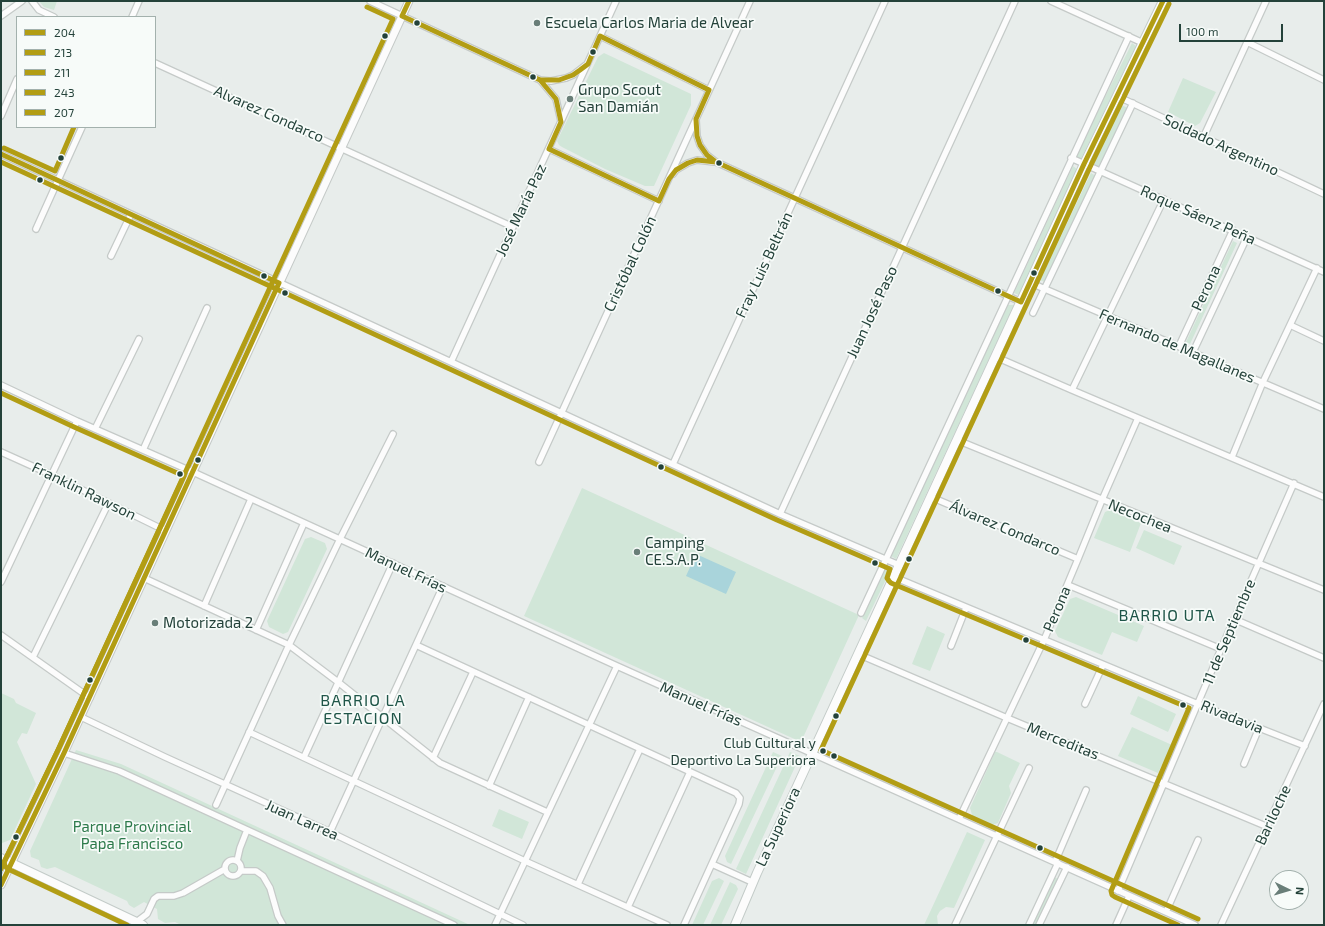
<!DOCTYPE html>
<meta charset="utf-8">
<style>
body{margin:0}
#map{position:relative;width:1325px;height:926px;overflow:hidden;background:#e8edeb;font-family:"Exo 2",sans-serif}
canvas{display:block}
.frame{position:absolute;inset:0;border:2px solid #24423a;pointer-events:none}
.legend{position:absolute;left:16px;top:16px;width:140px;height:112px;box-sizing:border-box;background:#f7fbf9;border:1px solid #a3b1ad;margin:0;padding:5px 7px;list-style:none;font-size:12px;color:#24423a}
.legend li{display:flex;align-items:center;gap:8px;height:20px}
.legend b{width:20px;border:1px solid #a3b1ad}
.north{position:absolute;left:1269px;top:870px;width:40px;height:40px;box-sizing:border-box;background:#f7fbf9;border:1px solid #a3b1ad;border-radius:50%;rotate:95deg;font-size:11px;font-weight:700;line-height:16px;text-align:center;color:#24423a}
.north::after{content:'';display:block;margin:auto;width:14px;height:18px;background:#697e78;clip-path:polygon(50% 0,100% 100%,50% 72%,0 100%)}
.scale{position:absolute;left:1179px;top:24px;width:104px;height:18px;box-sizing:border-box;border:2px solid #24423a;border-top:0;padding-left:5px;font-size:12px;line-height:14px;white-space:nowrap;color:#24423a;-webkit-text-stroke:3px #f7fbf9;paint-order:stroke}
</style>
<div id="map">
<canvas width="1325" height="926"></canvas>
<div class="frame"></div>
<ul class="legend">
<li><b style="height:5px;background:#b29d14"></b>204</li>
<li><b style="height:5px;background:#b29d14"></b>213</li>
<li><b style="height:5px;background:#b29d14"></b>211</li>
<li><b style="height:5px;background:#b29d14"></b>243</li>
<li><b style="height:5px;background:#b29d14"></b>207</li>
</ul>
<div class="north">N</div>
<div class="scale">100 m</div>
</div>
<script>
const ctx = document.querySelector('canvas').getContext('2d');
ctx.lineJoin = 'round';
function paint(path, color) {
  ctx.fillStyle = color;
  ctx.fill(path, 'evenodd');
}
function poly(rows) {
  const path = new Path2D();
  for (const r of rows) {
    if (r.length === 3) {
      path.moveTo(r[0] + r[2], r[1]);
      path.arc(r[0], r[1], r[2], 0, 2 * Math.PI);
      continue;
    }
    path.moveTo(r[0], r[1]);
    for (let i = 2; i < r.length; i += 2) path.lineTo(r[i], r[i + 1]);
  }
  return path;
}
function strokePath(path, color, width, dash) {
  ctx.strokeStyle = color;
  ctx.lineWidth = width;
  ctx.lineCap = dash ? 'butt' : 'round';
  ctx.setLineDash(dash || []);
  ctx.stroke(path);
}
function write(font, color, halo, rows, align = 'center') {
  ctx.font = font + ' "Exo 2",sans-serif';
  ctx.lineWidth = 3.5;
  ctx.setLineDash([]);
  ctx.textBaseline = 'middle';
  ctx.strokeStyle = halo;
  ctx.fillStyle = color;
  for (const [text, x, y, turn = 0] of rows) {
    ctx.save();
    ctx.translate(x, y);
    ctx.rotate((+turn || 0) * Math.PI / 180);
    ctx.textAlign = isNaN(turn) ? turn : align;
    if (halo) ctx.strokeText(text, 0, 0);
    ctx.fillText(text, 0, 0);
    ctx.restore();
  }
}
paint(poly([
 [39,1,57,1,54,10,44,7],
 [1132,43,1136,46,1081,159,1075,157],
 [604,53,691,94,691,105,654,186,645,186,605,169,562,147,559,145,557,141,598,57],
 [1183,78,1216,92,1200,123,1195,126,1168,112],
 [1121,105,1128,108,1099,167,1094,164],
 [1073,166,1078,170,1019,295,1014,293],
 [1091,173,1096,176,1045,282,1040,280],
 [1233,241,1237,243,1190,344,1186,342],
 [1008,305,1014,305,896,559,891,556],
 [582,488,859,615,801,742,524,616],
 [1110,510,1141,523,1130,552,1094,538,1105,512],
 [1144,530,1182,546,1174,565,1136,548],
 [311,537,325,543,327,549,288,632,283,634,269,627,267,621,305,539],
 [886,566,891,569,866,621,862,618],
 [1076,597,1144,626,1137,642,1112,632,1102,655,1058,637,1055,631,1070,599],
 [927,626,945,634,930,671,912,664],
 [1,693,14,699,16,703,36,713,27,734,22,733,17,742,36,784,10,840,2,843],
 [1138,696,1176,714,1168,732,1130,714],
 [1132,727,1172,745,1158,773,1118,756],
 [76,750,121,764,470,925,181,925,175,922,165,923,158,919,157,909,144,902,134,908,129,905,127,901,55,867,47,869,41,867,39,860,31,857,30,851],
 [773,752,782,756,731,864,727,862,725,856],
 [790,752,800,756,746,874,736,869],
 [995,752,997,752,1020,763,1009,786,1011,793,998,823,989,826,973,818,970,808],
 [499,809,529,822,522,839,492,826],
 [967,832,985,840,954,908,946,907,940,911,937,916,938,925,924,925],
 [1054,877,1058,879,1036,925,1032,925],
 [719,878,724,881,703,925,692,925,712,881],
 [730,882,736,885,738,889,721,925,710,925]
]), '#d1e6d8');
paint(poly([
 [696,554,736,572,726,594,686,576]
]), '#a9d4db');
const minor = poly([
 [32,1,39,10,54,17],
 [370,1,540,80,551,81,566,78,573,75,586,65],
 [1051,1,1143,43],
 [1,16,22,1],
 [132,17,139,1],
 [600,36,709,90],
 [1247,42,1324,80],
 [155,63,513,227],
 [540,80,556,99,561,121],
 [1117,96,1324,194],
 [1,116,17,79],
 [696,120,697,136,700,145,707,155,716,162,1021,302],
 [1204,136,1266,1],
 [549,149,659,201],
 [1,154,780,514,899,565],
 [1071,158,1324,272],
 [673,174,676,170,688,163,697,160,714,162],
 [36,229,82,127],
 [111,256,131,214],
 [1031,283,1324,409],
 [1033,313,1133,103],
 [1290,325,1324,341],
 [1179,346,1233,230],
 [1193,352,1247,237],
 [996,357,1072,390,1324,497],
 [451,362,616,1],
 [1,385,77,421,193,472,617,666,1195,925],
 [1072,390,1164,199],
 [95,429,139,339],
 [957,440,1324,590],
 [143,450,207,308],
 [1,452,52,475,166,531],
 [1232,457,1263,382,1317,268],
 [539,462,750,1],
 [673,464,885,1],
 [931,497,1078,559],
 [780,514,1015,1],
 [894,577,1198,704,1305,746],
 [144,578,289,645,338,682,440,763,547,812],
 [1,582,77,421],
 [1068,585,1221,649],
 [204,606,251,499],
 [861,613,1129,36],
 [1234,619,1324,658],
 [256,630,304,523],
 [1,635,90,698],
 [416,645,736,793,740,798,739,804,684,925],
 [951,646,966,608],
 [858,654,1007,718,1268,827],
 [33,657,108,504],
 [1085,704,1103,665],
 [81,717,165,757,330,832,523,925],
 [249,732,525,861,667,925],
 [64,753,119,771,454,925],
 [304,757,393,563],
 [433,758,473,672],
 [1244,764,1259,728],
 [489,786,529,697],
 [216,805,289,645,340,539,393,434],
 [959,819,1044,640,1078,559,1102,500,1138,418],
 [330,832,443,586],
 [233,868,8],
 [237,861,240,848,247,830],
 [1055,862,1086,790],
 [712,864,752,882],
 [241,871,256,871,263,876,270,888,278,916,283,925],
 [578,884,640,749],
 [1118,891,1221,649,1294,483],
 [628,907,690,772],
 [1166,912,1198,840],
 [135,923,147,914,154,899,158,896,174,896,183,893,225,869],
 [495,925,617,666],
 [955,925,1029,768],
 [1029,925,1058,863],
 [1039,925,1067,867],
 [1116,925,1129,896],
 [1221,925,1324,704]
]);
const tertiary = poly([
 [1,885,64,753,409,1]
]);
const secondary = poly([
 [1,858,143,925],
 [735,925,757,873,1084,164,1163,1]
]);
strokePath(minor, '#c5cac8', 8);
strokePath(tertiary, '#c5cac8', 9);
strokePath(secondary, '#c3cbc8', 10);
strokePath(minor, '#fcfcfc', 5.5);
strokePath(tertiary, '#fcfcfc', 7);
strokePath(secondary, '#fcfcfc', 8);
strokePath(poly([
 [409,1,402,16,540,80,559,80,573,75,580,70,588,64,600,36,709,90,696,119,697,136,700,145,707,155,716,162,1021,302,1084,164,1163,1],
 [540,80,556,99,561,122,549,149,659,201,669,179,676,170,688,163,697,160,716,162],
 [1,154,279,283,64,753,1,885]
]), '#b29d14', 5);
strokePath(poly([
 [1,162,777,520,890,569,887,578,889,581,891,583,1189,708,1111,891,1112,895,1115,897,1178,925]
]), '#b29d14', 5);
strokePath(poly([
 [1169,4,1090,167,821,750,1198,919]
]), '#b29d14', 5);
strokePath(poly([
 [4,148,55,171,74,127],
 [1,869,58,750,393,19,367,7]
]), '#b29d14', 5);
strokePath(poly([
 [1,393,74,427,184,476,58,750,4,862,5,866,8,869,127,925]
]), '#b29d14', 5);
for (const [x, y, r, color] of [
 [417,23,3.5,"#24423a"],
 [537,23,4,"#697e78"],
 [385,36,3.5,"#24423a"],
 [593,52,3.5,"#24423a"],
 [533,77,3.5,"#24423a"],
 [570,99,4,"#697e78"],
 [61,158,3.5,"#24423a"],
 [719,163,3.5,"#24423a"],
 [40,180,3.5,"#24423a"],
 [1034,273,3.5,"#24423a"],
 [264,276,3.5,"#24423a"],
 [998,291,3.5,"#24423a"],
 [285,293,3.5,"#24423a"],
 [198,460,3.5,"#24423a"],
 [661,467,3.5,"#24423a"],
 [180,474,3.5,"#24423a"],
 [637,552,4,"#697e78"],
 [909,559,3.5,"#24423a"],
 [875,563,3.5,"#24423a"],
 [155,623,4,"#697e78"],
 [1026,640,3.5,"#24423a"],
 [90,680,3.5,"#24423a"],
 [1183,705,3.5,"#24423a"],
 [836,716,3.5,"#24423a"],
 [823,751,3.5,"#24423a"],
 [834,756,3.5,"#24423a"],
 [16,837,3.5,"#24423a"],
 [1040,848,3.5,"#24423a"]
]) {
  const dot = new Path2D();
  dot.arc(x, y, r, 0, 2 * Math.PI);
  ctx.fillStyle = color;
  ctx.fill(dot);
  strokePath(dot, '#f7fbf9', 1.5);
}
write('14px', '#24423a', '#f7fbf9', [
 ["Club Cultural y",816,743],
 ["Deportivo La Superiora",816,760]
], 'right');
write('15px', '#24423a', '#f7fbf9', [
 ["Escuela Carlos Maria de Alvear",545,23],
 ["Grupo Scout",578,90],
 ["San Damián",578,107],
 ["Camping",645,543],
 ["CE.S.A.P.",645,560],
 ["Motorizada 2",163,623]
], 'left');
write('15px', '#24423a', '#f7fbf9', [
 ["Alvarez Condarco",269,114,24],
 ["Soldado Argentino",1221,145,25],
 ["José María Paz",521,210,-65],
 ["Roque Sáenz Peña",1198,215,24],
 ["Cristóbal Colón",630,264,-65],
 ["Fray Luis Beltrán",764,265,-65],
 ["Perona",1206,288,-65],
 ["Juan José Paso",872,312,-65],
 ["Fernando de Magallanes",1177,346,23],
 ["Franklin Rawson",84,491,26],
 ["Necochea",1140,516,22],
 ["Álvarez Condarco",1005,528,23],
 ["Manuel Frías",406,570,25],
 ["Perona",1057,609,-67],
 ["11 de Septiembre",1229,632,-67],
 ["Manuel Frías",701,704,24],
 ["Rivadavia",1232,717,22],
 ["Merceditas",1063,741,22],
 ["Bariloche",1273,815,-65],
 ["Juan Larrea",302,820,24],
 ["La Superiora",778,827,-65]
]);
write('15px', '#2d7a4b', '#f7fbf9', [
 ["Parque Provincial",132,827],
 ["Papa Francisco",132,844]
]);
ctx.letterSpacing = '1px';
write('16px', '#1f5548', '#f7fbf9', [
 ["BARRIO UTA",1167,616],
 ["BARRIO LA",363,701],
 ["ESTACION",363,719]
]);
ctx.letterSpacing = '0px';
</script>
